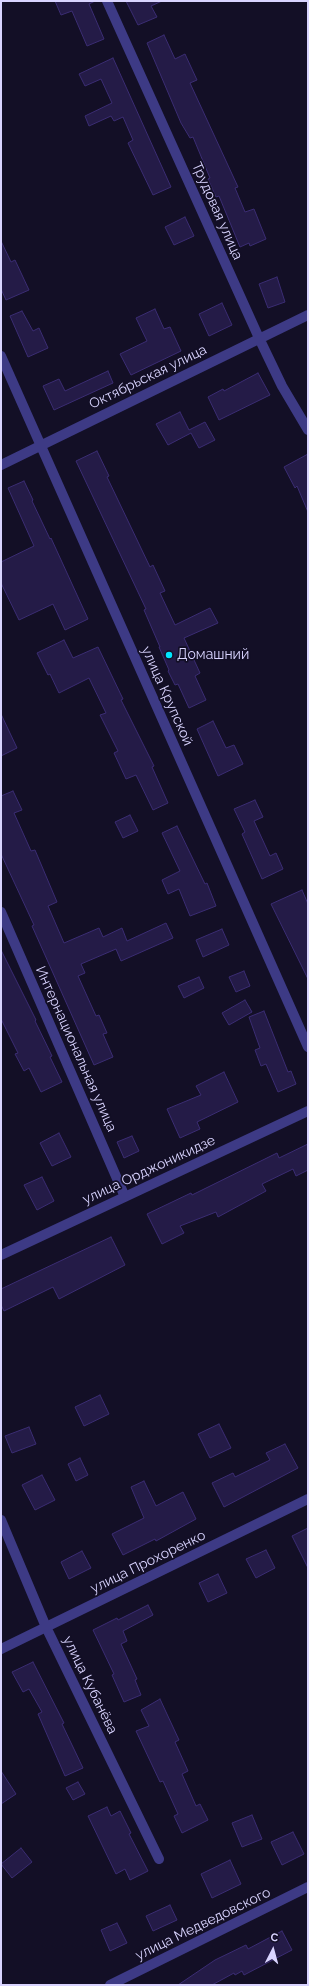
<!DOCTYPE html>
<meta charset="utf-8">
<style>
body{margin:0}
#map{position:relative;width:309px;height:1986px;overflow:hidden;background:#130f26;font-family:Raleway,sans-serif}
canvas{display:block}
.frame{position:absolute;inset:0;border:2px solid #d9d4ff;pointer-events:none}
.north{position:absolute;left:253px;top:1930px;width:40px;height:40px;-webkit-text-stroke:3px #130f26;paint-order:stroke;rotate:6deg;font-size:11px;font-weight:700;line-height:16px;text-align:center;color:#d9d4ff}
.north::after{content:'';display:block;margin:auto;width:14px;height:18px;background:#d9d4ff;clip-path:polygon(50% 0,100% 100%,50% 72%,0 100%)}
</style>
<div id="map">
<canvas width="309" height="1986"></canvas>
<div class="frame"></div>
<div class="north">С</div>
</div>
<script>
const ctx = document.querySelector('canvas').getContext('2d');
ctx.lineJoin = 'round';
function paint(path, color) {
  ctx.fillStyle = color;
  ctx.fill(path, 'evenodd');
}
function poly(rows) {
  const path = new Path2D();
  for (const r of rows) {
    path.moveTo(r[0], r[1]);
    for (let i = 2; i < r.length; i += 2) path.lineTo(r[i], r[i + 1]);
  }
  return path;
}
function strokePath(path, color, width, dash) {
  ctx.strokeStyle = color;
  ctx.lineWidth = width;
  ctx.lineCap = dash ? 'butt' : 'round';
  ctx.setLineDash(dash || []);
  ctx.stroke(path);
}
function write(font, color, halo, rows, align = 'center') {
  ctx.font = font + ' Raleway,sans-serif';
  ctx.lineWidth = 3.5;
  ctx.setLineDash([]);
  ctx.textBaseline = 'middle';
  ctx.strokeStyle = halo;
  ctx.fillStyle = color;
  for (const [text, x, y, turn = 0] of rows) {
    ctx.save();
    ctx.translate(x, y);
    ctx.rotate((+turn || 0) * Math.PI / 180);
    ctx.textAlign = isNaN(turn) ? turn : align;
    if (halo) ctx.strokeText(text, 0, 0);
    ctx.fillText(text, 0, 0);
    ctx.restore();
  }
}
const building = poly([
 [55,1,95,1,89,4,104,39,87,46,72,11,61,15,55,1],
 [126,1,162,1,151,6,157,17,138,25,126,1],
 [164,35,175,59,185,54,197,80,190,83,238,187,235,188,245,212,254,209,266,239,250,246,249,243,240,247,219,196,216,197,208,179,210,178,193,137,190,138,181,123,147,43,164,35],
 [113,58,171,187,153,195,128,143,133,140,123,117,114,121,111,116,89,126,85,116,112,103,101,79,85,86,79,74,113,58],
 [185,217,194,236,174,245,165,227,185,217],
 [1,241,11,262,15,260,29,290,6,300,1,289,1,241],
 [277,277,285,302,268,308,259,284,277,277],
 [222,303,232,325,209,336,199,314,222,303],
 [155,309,164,329,170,327,181,351,131,375,120,354,147,341,136,318,155,309],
 [22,311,33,331,39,328,48,348,28,357,10,316,22,311],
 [108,371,113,383,54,410,43,386,59,379,65,391,108,371],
 [258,373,270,395,219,420,208,397,223,389,224,391,258,373],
 [180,412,189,430,205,422,215,440,199,448,191,433,168,445,156,424,180,412],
 [97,451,109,476,107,477,150,567,153,565,165,591,160,593,175,625,210,608,218,623,184,638,200,673,195,676,206,700,189,708,178,684,175,685,168,671,169,670,159,647,160,647,144,610,146,609,76,461,97,451],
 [308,454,308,512,297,486,295,488,284,467,308,454],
 [24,481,33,500,32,501,50,539,51,538,88,619,65,630,53,604,19,620,1,583,1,562,34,546,8,488,24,481],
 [64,640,73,658,98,647,123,699,121,700,154,766,152,767,168,803,153,810,136,775,126,779,114,753,118,751,100,715,106,713,89,678,59,693,50,674,48,675,37,653,64,640],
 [1,714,17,748,1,756,1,714],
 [213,721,226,748,234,745,243,764,218,776,197,729,213,721],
 [13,791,22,810,14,813,31,851,35,850,57,902,48,906,64,943,99,928,103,937,122,928,127,941,166,923,173,938,121,961,116,949,81,964,85,973,78,976,96,1016,99,1015,107,1033,103,1034,113,1057,94,1065,32,926,34,925,1,854,1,796,13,791],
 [255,800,263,817,254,821,270,856,276,853,283,869,262,879,242,834,245,832,234,809,255,800],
 [130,815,138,831,123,838,115,822,130,815],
 [177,826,205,884,207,883,216,906,190,916,179,889,168,894,162,880,180,871,162,833,177,826],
 [302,890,308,904,308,979,271,904,302,890],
 [222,929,229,945,203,957,196,940,222,929],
 [1,950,36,1020,35,1021,52,1056,50,1057,62,1082,41,1092,29,1068,24,1071,15,1054,18,1053,1,1019,1,950],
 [244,971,250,986,236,992,229,977,244,971],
 [199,977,204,988,184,998,178,986,199,977],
 [245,1000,252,1012,229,1025,222,1013,245,1000],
 [264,1011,288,1072,291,1071,296,1084,278,1092,266,1064,261,1066,255,1050,260,1048,249,1017,264,1011],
 [224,1072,238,1102,197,1122,200,1129,180,1138,167,1109,201,1095,196,1086,224,1072],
 [59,1133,71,1157,52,1166,40,1143,59,1133],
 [132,1136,139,1151,124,1158,117,1142,132,1136],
 [308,1144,308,1170,296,1176,293,1169,262,1184,266,1191,218,1217,216,1212,180,1226,184,1233,162,1244,147,1214,191,1193,192,1195,277,1153,279,1158,308,1144],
 [42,1177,54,1201,37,1210,24,1185,42,1177],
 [111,1237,125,1265,59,1299,53,1287,4,1311,1,1305,1,1289,111,1237],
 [100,1395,109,1414,84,1426,75,1407,100,1395],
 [219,1424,231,1448,210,1458,198,1434,219,1424],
 [29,1427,36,1444,12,1453,5,1436,29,1427],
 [285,1444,298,1468,224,1507,212,1483,233,1473,235,1477,270,1460,266,1453,285,1444],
 [80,1458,88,1475,76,1481,68,1464,80,1458],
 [42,1475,55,1500,35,1510,22,1485,42,1475],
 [144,1481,156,1506,183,1492,196,1519,156,1541,155,1539,123,1555,112,1534,144,1518,131,1487,144,1481],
 [308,1528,308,1568,292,1536,308,1528],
 [266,1550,275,1568,256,1578,246,1559,266,1550],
 [82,1551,91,1568,69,1579,61,1562,82,1551],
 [218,1574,227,1593,208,1602,199,1583,218,1574],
 [148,1605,153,1615,123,1631,127,1641,121,1644,137,1679,135,1680,141,1695,124,1702,112,1675,114,1674,93,1630,117,1618,118,1620,148,1605],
 [33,1662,64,1723,62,1724,83,1768,65,1776,38,1714,42,1712,29,1689,23,1692,12,1672,33,1662],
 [160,1699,179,1740,175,1742,188,1771,182,1774,196,1806,200,1804,208,1820,182,1833,174,1816,178,1814,163,1781,160,1782,136,1731,149,1726,141,1710,160,1699],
 [1,1771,16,1794,1,1804,1,1771],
 [78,1782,85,1794,73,1800,66,1788,78,1782],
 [107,1807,111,1816,120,1811,131,1833,129,1834,148,1871,130,1880,125,1869,116,1874,88,1816,107,1807],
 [252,1815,262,1839,242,1847,232,1823,252,1815],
 [293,1832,304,1854,282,1865,271,1842,293,1832],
 [21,1848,32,1862,12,1878,1,1864,21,1848],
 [230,1860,241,1884,212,1898,201,1874,230,1860],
 [170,1905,177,1920,153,1931,146,1916,170,1905],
 [117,1923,127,1943,110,1951,101,1930,117,1923],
 [282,1931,292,1950,244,1975,242,1971,235,1975,234,1973,212,1985,178,1985,215,1960,246,1945,248,1949,282,1931]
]);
paint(building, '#241b47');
strokePath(building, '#3b2d73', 1);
strokePath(poly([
 [107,1,259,338,282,386,308,430],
 [1,356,308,1047],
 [1,465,308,315],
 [1,912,125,1197],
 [1,1255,308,1111],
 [1,1520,46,1627,159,1859],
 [1,1649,308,1499],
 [110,1985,308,1887]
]), '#3d3a85', 10);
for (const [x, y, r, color] of [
 [169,655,4,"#00e5ff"]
]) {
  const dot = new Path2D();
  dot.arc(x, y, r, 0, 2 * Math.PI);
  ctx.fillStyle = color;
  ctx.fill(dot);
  strokePath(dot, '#130f26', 1.5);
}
write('14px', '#d9d4ff', '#130f26', [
 ["Трудовая улица",217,211,66],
 ["Октябрьская улица",148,377,-26],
 ["улица Крупской",167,696,66],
 ["Интернациональная улица",76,1049,66],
 ["улица Орджоникидзе",149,1170,-25],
 ["улица Прохоренко",148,1562,-26],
 ["улица Кубанёва",90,1685,64],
 ["улица Медведовского",203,1924,-26]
]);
write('14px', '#d9d4ff', '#130f26', [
 ["Домашний",177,655]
], 'left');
</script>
